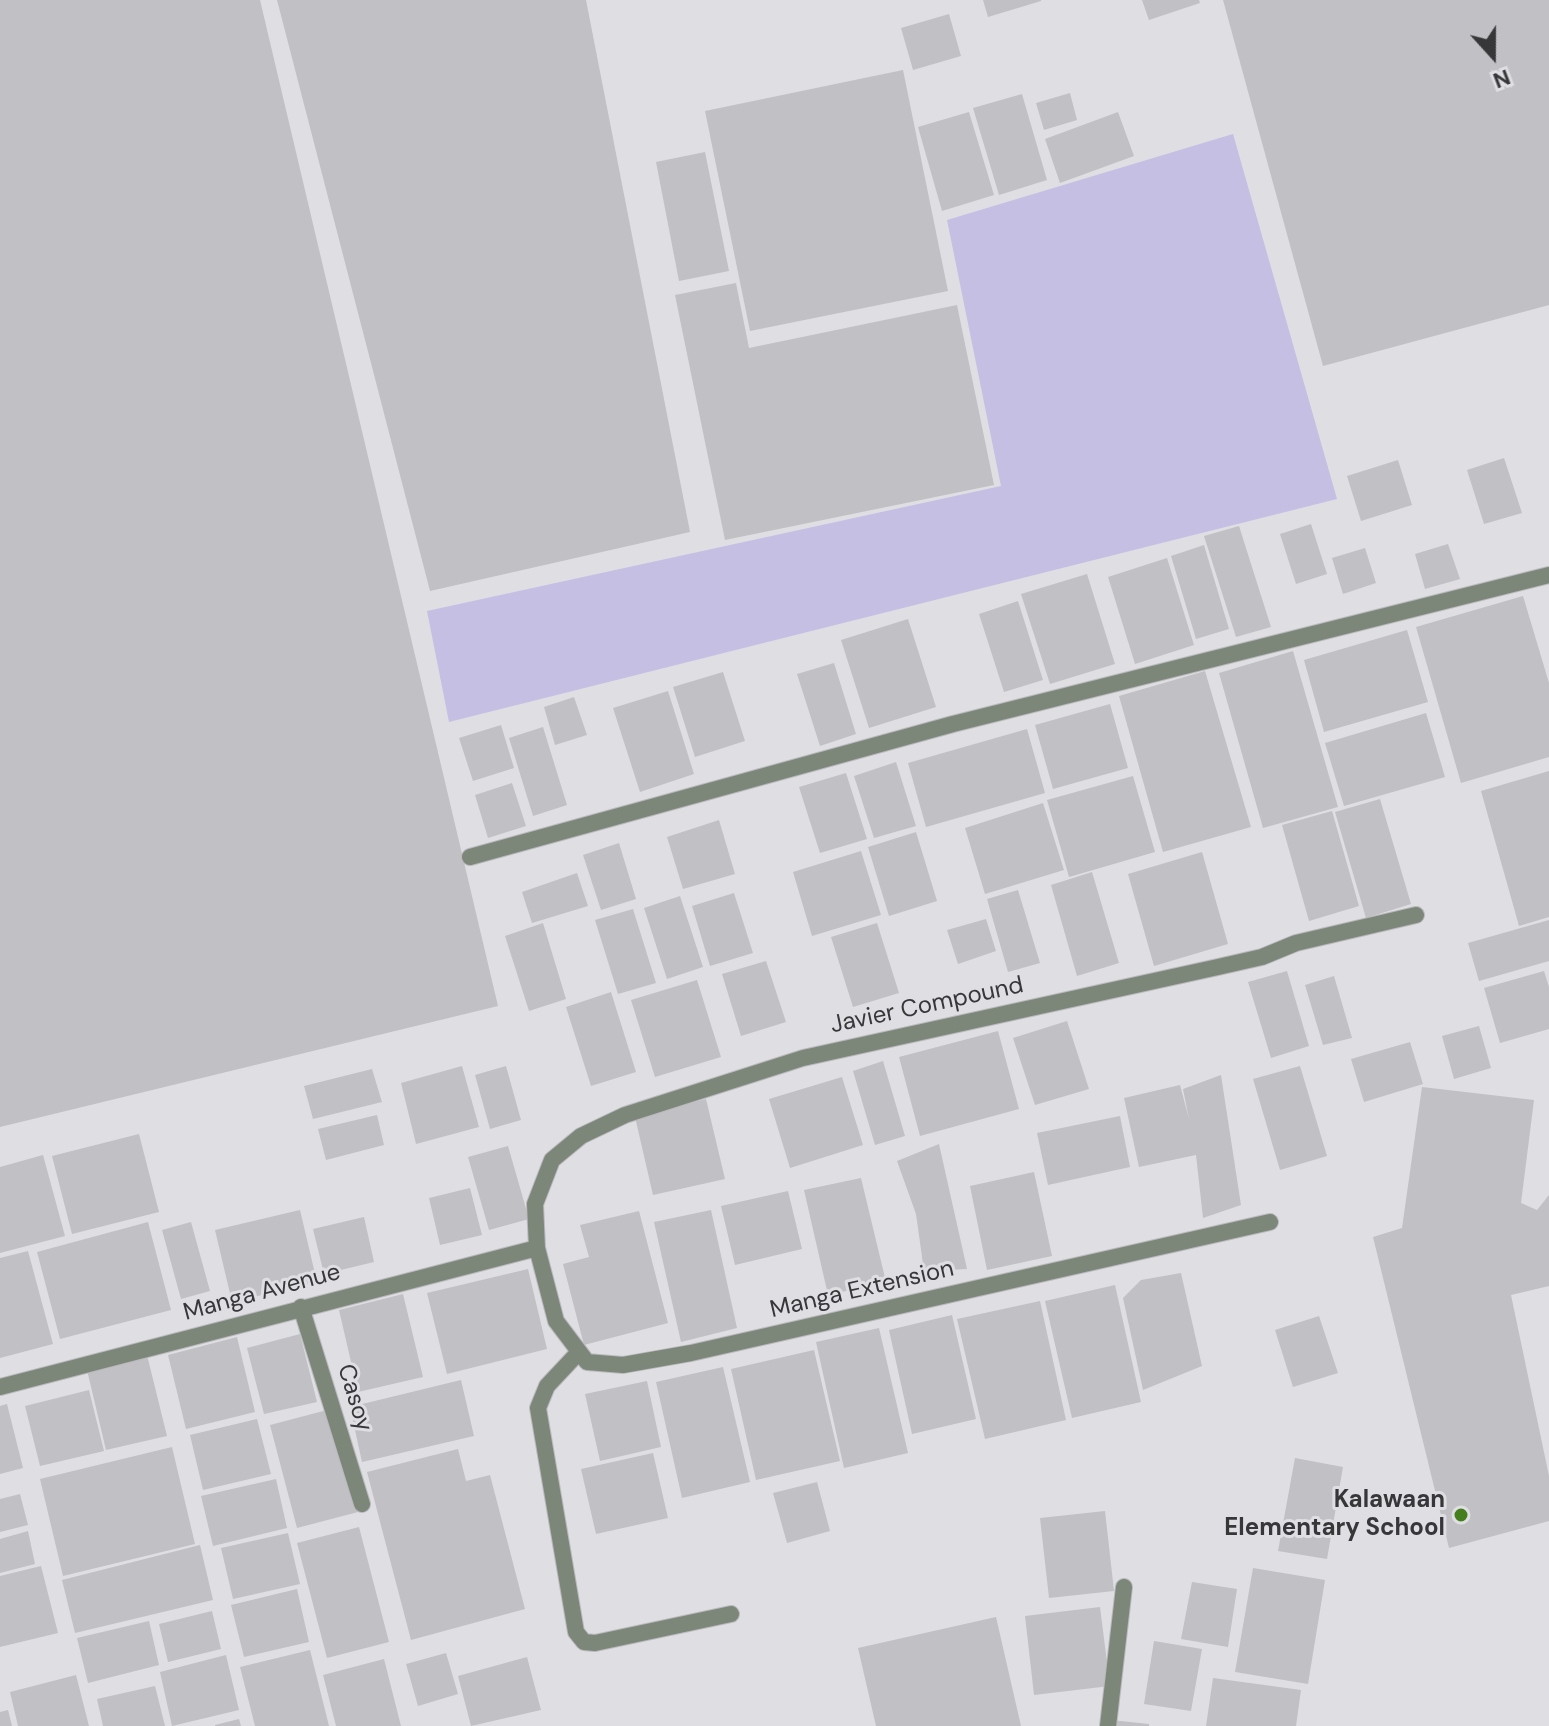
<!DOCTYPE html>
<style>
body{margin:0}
#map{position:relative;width:1549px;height:1726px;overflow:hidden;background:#dedee3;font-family:"DM Sans",sans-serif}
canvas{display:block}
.north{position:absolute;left:1453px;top:16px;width:80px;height:80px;-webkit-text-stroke:6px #dedee3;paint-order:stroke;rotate:159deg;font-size:22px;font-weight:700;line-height:32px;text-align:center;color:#373739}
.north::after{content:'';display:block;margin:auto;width:28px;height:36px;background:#373739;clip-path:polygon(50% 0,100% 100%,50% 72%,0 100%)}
</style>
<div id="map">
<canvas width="1549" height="1726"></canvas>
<div class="north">N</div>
</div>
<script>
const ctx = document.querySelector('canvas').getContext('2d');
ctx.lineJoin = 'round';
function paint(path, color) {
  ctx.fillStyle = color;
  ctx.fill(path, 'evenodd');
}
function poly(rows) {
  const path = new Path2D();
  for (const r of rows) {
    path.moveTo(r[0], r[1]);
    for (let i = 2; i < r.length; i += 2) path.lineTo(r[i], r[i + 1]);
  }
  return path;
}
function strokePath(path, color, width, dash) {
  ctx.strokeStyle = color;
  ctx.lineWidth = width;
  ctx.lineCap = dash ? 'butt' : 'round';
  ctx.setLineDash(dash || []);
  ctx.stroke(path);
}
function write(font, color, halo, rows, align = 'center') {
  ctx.font = font + ' "DM Sans",sans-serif';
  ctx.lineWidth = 6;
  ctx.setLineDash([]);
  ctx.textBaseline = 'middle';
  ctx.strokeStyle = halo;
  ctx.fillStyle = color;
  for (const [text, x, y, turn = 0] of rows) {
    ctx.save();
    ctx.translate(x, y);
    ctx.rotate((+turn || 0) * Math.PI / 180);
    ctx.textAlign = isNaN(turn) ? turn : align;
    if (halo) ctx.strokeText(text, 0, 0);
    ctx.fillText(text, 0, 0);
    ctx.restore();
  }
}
paint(poly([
 [1233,134,1337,499,449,722,427,611,1001,486,947,220]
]), '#c4bfe3');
paint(poly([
 [0,0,260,0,498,1006,0,1127],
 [277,0,586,0,690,532,430,591],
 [983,0,1041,0,1041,1,988,17],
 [1142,0,1199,0,1200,3,1149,20],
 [1223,0,1549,0,1549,305,1323,366],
 [949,14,961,56,913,70,901,28],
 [903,70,948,291,750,331,705,111],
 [1070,93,1077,120,1044,130,1036,103],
 [1022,94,1047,180,999,195,973,108],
 [969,112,994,195,942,211,918,127],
 [1118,112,1134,156,1060,183,1045,139],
 [705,152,729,271,679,281,656,162],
 [736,283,749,348,957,305,994,485,725,540,675,295],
 [1504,458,1522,513,1484,524,1467,470],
 [1398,460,1412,505,1361,521,1347,476],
 [1311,524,1327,574,1296,584,1280,534],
 [1239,526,1271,627,1236,637,1204,536],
 [1448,544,1460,579,1425,589,1415,554],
 [1204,545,1229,629,1196,639,1171,556],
 [1365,548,1376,583,1343,594,1332,558],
 [1167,558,1194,645,1135,664,1108,577],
 [1087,574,1115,664,1050,684,1021,594],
 [1523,596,1549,683,1549,757,1461,783,1416,627],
 [1018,601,1043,680,1004,692,979,614],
 [908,619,936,707,869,728,841,640],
 [1407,630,1428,702,1324,732,1304,660],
 [1293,651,1338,807,1263,828,1219,673],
 [834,663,856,734,820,746,797,674],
 [1205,671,1251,827,1163,852,1119,696],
 [723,672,745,741,695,757,673,687],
 [668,691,694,774,640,792,613,708],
 [574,697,587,735,555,745,544,707],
 [1110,704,1128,768,1053,789,1035,725],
 [1426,713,1445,777,1344,806,1325,743],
 [501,725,514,768,473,781,459,738],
 [543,727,567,805,533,816,509,738],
 [1027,729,1045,793,926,827,908,763],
 [896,762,916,826,874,838,854,776],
 [1549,771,1549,917,1519,926,1481,791],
 [846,773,867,839,820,853,799,787],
 [1133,776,1155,852,1069,877,1047,800],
 [512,783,526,826,488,838,475,795],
 [1380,799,1411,904,1366,918,1335,812],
 [1043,803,1064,870,985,894,965,828],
 [1332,811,1359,906,1309,921,1282,825],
 [719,820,735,874,683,889,667,837],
 [916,832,937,901,889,916,868,847],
 [619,843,636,899,601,910,583,855],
 [861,851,881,915,812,936,793,872],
 [1202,852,1228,944,1154,966,1128,874],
 [1092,872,1119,963,1077,976,1051,885],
 [577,873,588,906,532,923,522,892],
 [1018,890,1040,963,1008,972,987,899],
 [734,893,753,953,710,966,692,906],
 [680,896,703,967,667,979,644,908],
 [633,909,656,983,618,994,595,920],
 [986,919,996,951,958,964,947,930],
 [1549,920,1549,961,1479,981,1468,943],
 [543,923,566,999,529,1011,505,936],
 [877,923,899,993,853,1007,831,937],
 [766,961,786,1022,741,1036,722,974],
 [1287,971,1309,1046,1271,1058,1248,982],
 [1544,971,1549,987,1549,1029,1500,1043,1484,988],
 [1334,976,1352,1038,1323,1045,1305,985],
 [697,980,721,1057,655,1077,631,1000],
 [611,992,636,1072,591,1086,566,1007],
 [1067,1021,1089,1089,1035,1105,1013,1038],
 [1479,1026,1491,1068,1454,1079,1442,1036],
 [998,1031,1019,1109,920,1136,899,1057],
 [1410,1042,1423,1084,1364,1102,1351,1059],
 [883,1061,905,1136,875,1145,853,1071],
 [462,1066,479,1127,416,1144,401,1083],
 [506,1066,521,1120,490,1129,475,1075],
 [1300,1066,1327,1156,1280,1170,1253,1079],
 [372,1069,382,1102,313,1119,304,1086],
 [1221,1075,1241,1205,1203,1218,1196,1155,1139,1167,1124,1098,1180,1085,1189,1119,1183,1089],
 [842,1077,863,1145,790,1168,769,1099],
 [1422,1087,1534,1100,1521,1203,1537,1210,1549,1195,1549,1286,1511,1295,1549,1476,1549,1521,1449,1548,1373,1237,1402,1228],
 [706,1099,725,1179,653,1195,635,1117],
 [377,1115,384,1145,326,1160,318,1129],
 [1120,1116,1130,1167,1048,1185,1037,1133],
 [139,1134,159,1212,72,1234,52,1156],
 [939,1144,967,1269,924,1271,916,1214,897,1161],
 [508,1146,529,1219,489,1230,468,1157],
 [43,1155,65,1236,0,1253,0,1167],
 [1034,1172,1052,1256,987,1270,970,1186],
 [861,1178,886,1282,828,1295,804,1190],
 [470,1188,482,1235,440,1245,429,1198],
 [788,1191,802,1249,735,1265,721,1206],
 [300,1210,317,1282,232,1302,215,1230],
 [711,1210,737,1328,681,1342,654,1222],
 [639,1211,668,1323,584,1345,563,1264,589,1257,580,1225],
 [364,1217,374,1262,324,1274,313,1229],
 [148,1222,171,1310,60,1339,37,1252],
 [191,1222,210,1291,181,1299,162,1230],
 [28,1251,53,1344,0,1358,0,1258],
 [528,1269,547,1349,447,1374,427,1293],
 [1181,1273,1202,1366,1143,1390,1123,1298,1141,1280],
 [1115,1285,1141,1402,1072,1418,1045,1301],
 [403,1294,423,1377,358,1392,339,1310],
 [1040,1301,1066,1420,985,1439,957,1319],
 [952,1315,976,1419,912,1434,889,1330],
 [1319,1316,1338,1373,1293,1387,1275,1330],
 [879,1328,908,1453,844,1468,816,1342],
 [300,1334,317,1402,264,1414,247,1348],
 [237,1337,255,1412,186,1429,168,1355],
 [814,1350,840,1461,756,1480,731,1369],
 [147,1355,167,1436,106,1450,87,1370],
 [723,1367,750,1482,682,1498,656,1382],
 [461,1380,474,1436,362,1462,350,1407],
 [647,1381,661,1447,600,1461,585,1394],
 [89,1390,104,1451,40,1466,25,1406],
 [7,1404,23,1468,0,1474,0,1406],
 [331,1409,358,1512,297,1528,270,1425],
 [257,1419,271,1474,203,1490,190,1435],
 [172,1447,195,1544,63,1576,40,1479],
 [458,1449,466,1481,490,1475,525,1609,411,1640,367,1472],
 [653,1453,668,1518,596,1534,581,1469],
 [1295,1458,1343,1467,1327,1559,1278,1551],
 [276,1479,287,1528,213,1546,201,1496],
 [817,1482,830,1531,787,1543,773,1493],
 [20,1494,28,1525,0,1532,0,1499],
 [1105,1511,1114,1591,1049,1598,1040,1518],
 [359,1527,389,1642,327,1658,297,1543],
 [28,1531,35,1564,0,1573,0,1539],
 [288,1533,300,1584,233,1599,221,1548],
 [200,1545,213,1600,75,1633,62,1580],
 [41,1566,58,1633,0,1647,0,1576],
 [1253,1568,1325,1580,1308,1684,1235,1672],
 [1192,1582,1237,1589,1228,1647,1181,1639],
 [297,1589,309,1642,244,1657,231,1605],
 [1100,1607,1110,1686,1034,1695,1025,1616],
 [212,1611,221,1649,168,1662,159,1624],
 [996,1617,1021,1726,876,1726,858,1648],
 [149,1621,159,1665,88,1683,77,1638],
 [1154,1641,1202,1649,1191,1711,1144,1704],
 [310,1650,329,1726,255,1726,240,1667],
 [446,1653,458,1694,418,1706,406,1664],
 [226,1655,239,1710,172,1726,160,1672],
 [527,1657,541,1710,471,1726,458,1676],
 [384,1659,401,1726,336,1726,323,1675],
 [76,1675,89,1726,18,1726,10,1692],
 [1213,1678,1301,1690,1296,1726,1206,1726],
 [155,1686,165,1726,103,1726,97,1699],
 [8,1710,12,1726,0,1726,0,1712],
 [239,1719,241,1726,215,1726,215,1725],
 [1111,1720,1149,1724,1149,1726,1111,1726]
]), '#c0c0c5');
const service = poly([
 [470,857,953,724,1549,575],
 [301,1307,362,1504]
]);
const pedestrian = poly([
 [1108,1726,1124,1587]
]);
const minor = poly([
 [1270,1222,691,1353,623,1365,587,1362,556,1321,537,1248,535,1204,552,1160,581,1136,625,1115,803,1058,1218,967,1262,957,1296,943,1416,915],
 [578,1353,547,1386,538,1408,576,1632,584,1642,595,1643,731,1614],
 [0,1387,537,1248]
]);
strokePath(service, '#b9b9be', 18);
strokePath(pedestrian, '#b9b9be', 18);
strokePath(minor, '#b9b9be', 18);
strokePath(service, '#7d8779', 16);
strokePath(pedestrian, '#7d8779', 16);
strokePath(minor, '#7d8779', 16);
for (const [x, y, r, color] of [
 [1461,1515,8,"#437f1c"]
]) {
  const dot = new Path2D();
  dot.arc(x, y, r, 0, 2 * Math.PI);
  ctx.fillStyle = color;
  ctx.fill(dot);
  strokePath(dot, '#dedee3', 3);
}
write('24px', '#373739', '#dedee3', [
 ["Javier Compound",927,1006,-12],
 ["Manga Extension",862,1290,-13],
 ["Manga Avenue",262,1293,-15],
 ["Casoy",354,1398,73]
]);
write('bold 24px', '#373739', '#dedee3', [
 ["Kalawaan",1445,1501],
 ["Elementary School",1445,1529]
], 'right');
</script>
